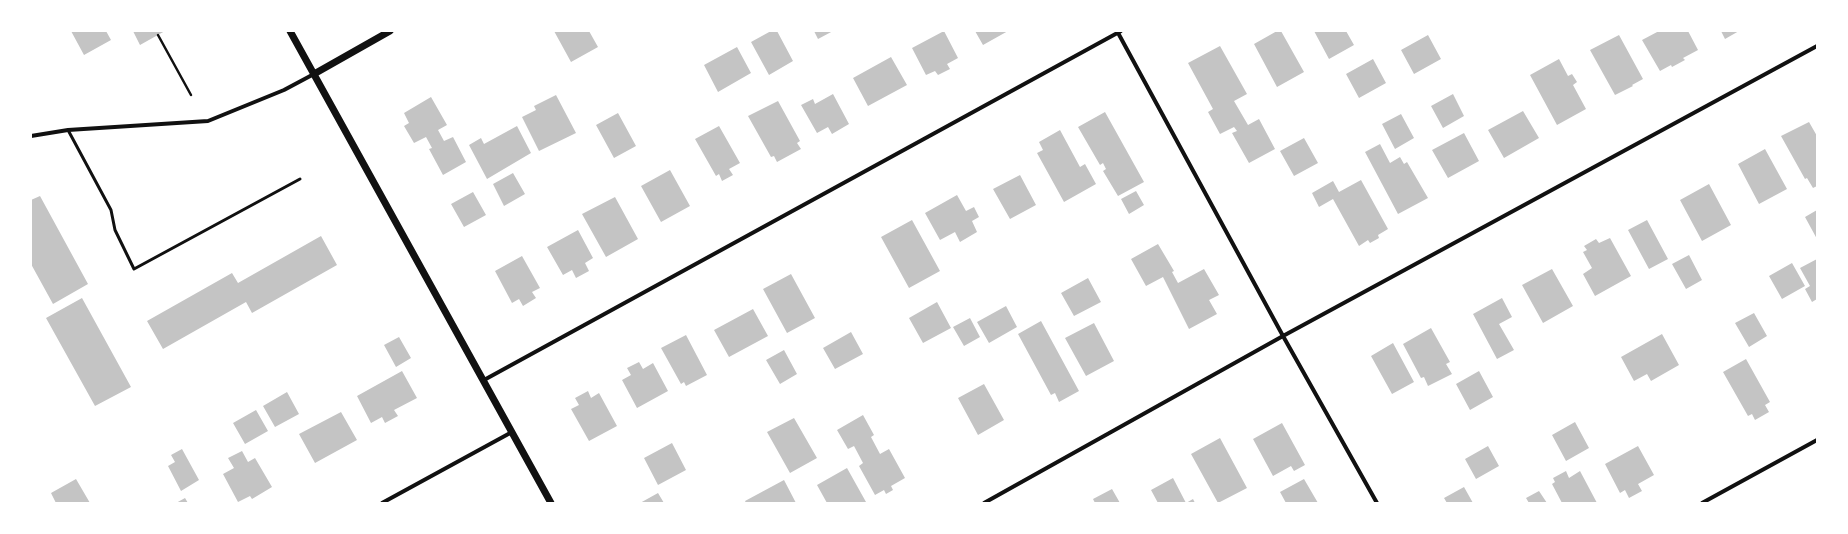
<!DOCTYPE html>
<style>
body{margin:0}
#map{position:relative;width:1848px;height:534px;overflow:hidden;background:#fff;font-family:"Times New Roman",serif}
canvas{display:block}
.frame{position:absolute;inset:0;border:32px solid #fff;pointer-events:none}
</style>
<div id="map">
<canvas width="1848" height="534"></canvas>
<div class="frame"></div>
</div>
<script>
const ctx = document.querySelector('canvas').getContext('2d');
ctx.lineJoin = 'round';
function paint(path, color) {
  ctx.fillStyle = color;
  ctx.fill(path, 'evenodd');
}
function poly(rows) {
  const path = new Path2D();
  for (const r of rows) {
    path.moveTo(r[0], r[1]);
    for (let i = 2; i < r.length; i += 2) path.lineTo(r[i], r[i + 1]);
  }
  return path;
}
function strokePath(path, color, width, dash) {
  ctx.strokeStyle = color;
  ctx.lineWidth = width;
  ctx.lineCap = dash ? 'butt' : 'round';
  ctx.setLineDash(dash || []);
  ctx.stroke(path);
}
paint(poly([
 [71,31,106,31,111,40,84,55],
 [133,31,165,31,140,45],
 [554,31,589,31,598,47,571,62],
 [771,31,777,31,793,61,769,75,751,42],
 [814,31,833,31,818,39],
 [944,31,958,58,947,64,950,69,938,75,935,71,926,75,912,48],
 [975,31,1008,31,983,45],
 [1277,31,1281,31,1304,72,1277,87,1254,44],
 [1314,31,1346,31,1354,45,1329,59],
 [1659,31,1688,31,1698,50,1683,58,1685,60,1672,67,1671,65,1660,71,1642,40],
 [1721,31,1739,31,1725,39],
 [1428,35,1441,59,1414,74,1401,50],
 [1619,35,1643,79,1632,85,1633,86,1615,95,1590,50],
 [1220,46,1247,94,1234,101,1248,125,1259,119,1275,149,1249,163,1232,133,1237,131,1234,127,1220,134,1208,112,1213,109,1188,63],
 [737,47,751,73,718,92,704,65],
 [891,57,907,85,868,106,853,78],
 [1373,59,1386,83,1359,98,1346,74],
 [1559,59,1568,76,1572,74,1577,82,1573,85,1586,109,1557,125,1530,75],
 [833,94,849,124,832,134,828,127,817,133,801,105,813,99,815,104],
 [1453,94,1464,116,1443,128,1431,106],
 [556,95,576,133,539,151,522,117,536,110,534,106],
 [431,97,447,125,438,130,444,141,453,137,466,162,443,175,429,149,432,148,426,137,414,143,404,126,409,123,404,113],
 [778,101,800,141,797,143,801,149,777,162,774,156,771,157,748,116],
 [1523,111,1539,138,1504,158,1488,130],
 [1105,112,1144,182,1118,196,1103,171,1106,169,1103,163,1100,165,1078,127],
 [618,113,636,146,614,158,596,125],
 [1401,114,1414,138,1395,149,1382,124],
 [1809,122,1817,136,1817,186,1813,188,1807,178,1805,179,1781,136],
 [517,126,531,153,487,179,469,145,481,138,484,144],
 [719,126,740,163,729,169,733,175,722,181,719,174,716,176,695,139],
 [1060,130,1080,167,1085,164,1096,184,1064,202,1037,153,1043,150,1039,142],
 [1464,133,1479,161,1448,178,1432,150],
 [1304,138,1318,163,1294,176,1280,151],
 [1380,144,1390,163,1400,157,1404,164,1407,162,1428,198,1398,214,1365,152],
 [1765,149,1787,189,1759,204,1738,164],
 [670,170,690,206,661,222,641,186],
 [513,173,525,194,504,206,493,184],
 [1020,175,1036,205,1010,219,993,189],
 [1361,180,1388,229,1378,235,1379,238,1370,243,1368,240,1359,246,1333,199,1319,207,1312,193,1333,181,1339,192],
 [1709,184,1731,225,1702,241,1680,200],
 [1136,191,1144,205,1129,214,1121,199],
 [473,192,486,215,464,227,451,204],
 [957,195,966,211,974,207,979,217,972,221,977,232,960,242,955,232,940,240,925,213],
 [40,196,88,284,53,304,31,264,31,200],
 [615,197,638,239,606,257,582,214],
 [1817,210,1817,239,1805,217],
 [912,220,940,271,909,288,881,237],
 [1647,220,1668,259,1649,269,1628,230],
 [578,230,593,258,585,263,589,271,576,278,572,270,563,275,547,247],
 [321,236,337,265,252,313,246,302,163,349,147,321,232,273,238,283],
 [1610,238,1631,276,1595,296,1583,274,1592,268,1583,252,1587,250,1584,246,1596,239,1599,243],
 [1158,244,1174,271,1172,272,1178,283,1204,269,1219,295,1209,300,1217,314,1189,329,1163,277,1146,286,1131,259],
 [1689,255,1702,280,1686,289,1672,264],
 [522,256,540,288,532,292,536,298,523,306,519,299,512,303,495,271],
 [1817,259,1817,299,1812,302,1805,289,1810,286,1800,268],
 [1792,263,1805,286,1782,299,1769,276],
 [1552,269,1573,306,1543,323,1522,285],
 [791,274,815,318,787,333,763,289],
 [1088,278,1101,302,1074,316,1061,293],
 [82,298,131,387,95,406,46,318],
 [1502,298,1512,317,1499,324,1514,350,1497,359,1473,314],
 [937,302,951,328,923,343,909,318],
 [1006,306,1017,327,989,343,977,322],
 [753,309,768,336,729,357,714,330],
 [1754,313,1767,336,1749,347,1735,323],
 [970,318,980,337,964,346,953,327],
 [1041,321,1079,391,1059,402,1055,393,1051,395,1018,334],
 [1094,323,1114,361,1086,376,1065,338],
 [1431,328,1450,362,1446,364,1452,374,1428,386,1424,377,1421,378,1403,344],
 [851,332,863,354,835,369,823,348],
 [1662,334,1679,365,1651,381,1647,374,1634,381,1621,357],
 [686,335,707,375,686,386,684,382,681,384,661,348],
 [399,337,411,358,396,367,384,345],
 [1393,343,1414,382,1392,394,1371,356],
 [784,350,797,374,780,384,766,360],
 [1746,359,1770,402,1765,405,1769,412,1755,420,1752,414,1748,416,1723,372],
 [639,362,643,369,653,363,668,391,637,408,622,380,631,375,627,368],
 [402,371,417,398,394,410,398,416,385,423,382,417,371,423,357,396],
 [1479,371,1493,397,1470,410,1456,384],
 [984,384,1004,420,978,435,958,398],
 [588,391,591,398,599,393,617,426,589,441,571,409,579,405,575,398],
 [287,392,299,414,275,427,263,406],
 [256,410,268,431,245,444,233,423],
 [341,412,357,440,315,463,299,434],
 [863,415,874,435,871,437,880,454,889,449,905,478,891,486,893,490,886,494,884,490,875,495,859,466,863,463,854,446,848,449,837,430],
 [794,418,817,458,790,473,767,432],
 [1575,422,1589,448,1566,461,1552,435],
 [1282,423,1305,465,1294,471,1291,466,1273,476,1253,439],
 [1220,438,1247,488,1218,503,1191,454],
 [672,443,686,470,658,485,644,458],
 [1488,446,1499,466,1476,479,1465,459],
 [1638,446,1654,475,1638,484,1642,491,1629,498,1625,490,1620,493,1605,464],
 [182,449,199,480,181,491,168,466,175,462,171,455],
 [242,451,248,462,255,458,272,487,252,499,250,496,238,502,223,474,234,468,228,458],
 [847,468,866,502,827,503,817,485],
 [1566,471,1569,478,1580,471,1597,503,1562,503,1552,484,1555,482,1553,478],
 [1173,478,1186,503,1193,499,1195,503,1158,503,1151,490],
 [76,479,90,503,56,503,51,493],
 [1304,479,1318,503,1286,503,1280,492],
 [784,480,796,503,746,503,745,501],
 [1464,487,1473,503,1447,503,1444,498],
 [1112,489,1120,503,1095,503,1093,499],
 [1539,491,1547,503,1529,503,1526,498],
 [658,493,664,503,640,503],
 [185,498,188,503,176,503]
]), '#c4c4c4');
strokePath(poly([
 [158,35,191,95]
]), '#111', 2.5);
strokePath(poly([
 [68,130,111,210,115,230,134,269,300,179]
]), '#111', 3);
strokePath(poly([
 [1117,31,1283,336,1377,503],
 [31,136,68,130,208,121,284,90,314,74],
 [484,380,1121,31],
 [382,503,512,432],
 [984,503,1283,336,1817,46],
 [1702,503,1817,440]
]), '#111', 4);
strokePath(poly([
 [290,31,551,503],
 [314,74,390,31]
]), '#111', 7);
</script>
